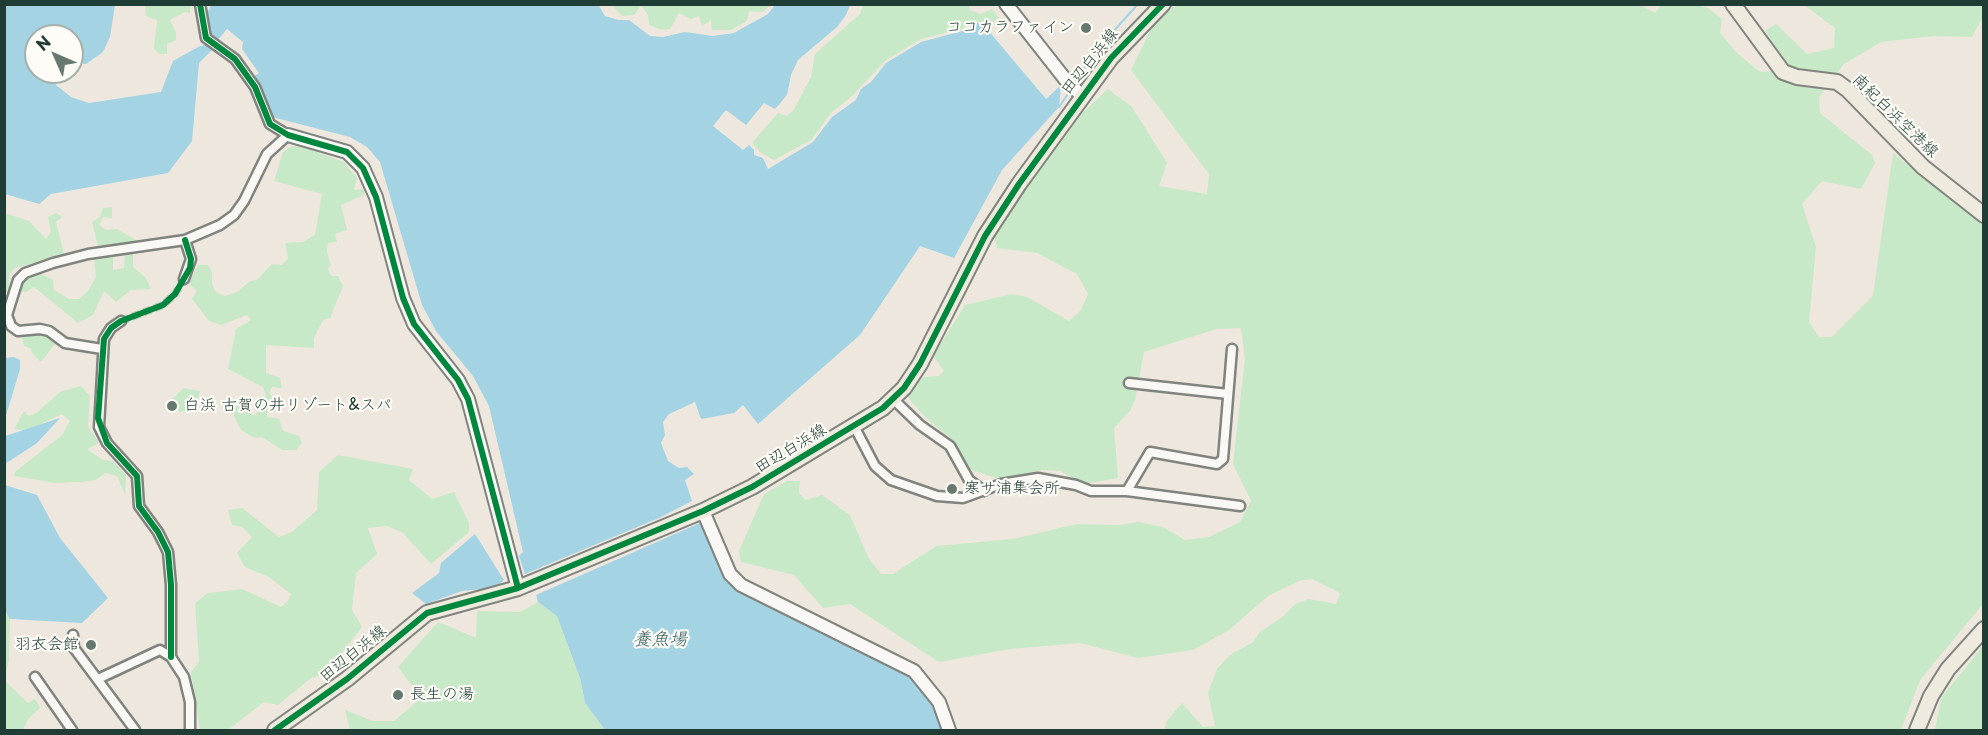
<!DOCTYPE html>
<meta charset="utf-8">
<style>
body{margin:0}
#map{position:relative;width:1988px;height:735px;overflow:hidden;background:#ede7de;font-family:"Playpen Sans",sans-serif}
canvas{display:block}
.frame{position:absolute;inset:0;border:6px solid #1f3d34;pointer-events:none}
.north{position:absolute;left:24px;top:24px;width:60px;height:60px;box-sizing:border-box;background:#fdfcf7;border:2px solid #a4b0a9;border-radius:50%;rotate:315deg;font-size:16px;font-weight:700;line-height:24px;text-align:center;color:#1f3d34}
.north::after{content:'';display:block;margin:auto;width:21px;height:27px;background:#677870;clip-path:polygon(50% 0,100% 100%,50% 72%,0 100%)}
</style>
<div id="map">
<canvas width="1988" height="735"></canvas>
<div class="frame"></div>
<div class="north">N</div>
</div>
<script>
const ctx = document.querySelector('canvas').getContext('2d');
ctx.lineJoin = 'round';
function paint(path, color) {
  ctx.fillStyle = color;
  ctx.fill(path, 'evenodd');
}
function poly(rows) {
  const path = new Path2D();
  for (const r of rows) {
    path.moveTo(r[0], r[1]);
    for (let i = 2; i < r.length; i += 2) path.lineTo(r[i], r[i + 1]);
  }
  return path;
}
function strokePath(path, color, width, dash) {
  ctx.strokeStyle = color;
  ctx.lineWidth = width;
  ctx.lineCap = dash ? 'butt' : 'round';
  ctx.setLineDash(dash || []);
  ctx.stroke(path);
}
function write(font, color, halo, rows, align = 'center') {
  ctx.font = font + ' "Playpen Sans","Klee One",sans-serif';
  ctx.lineWidth = 4.5;
  ctx.setLineDash([]);
  ctx.textBaseline = 'middle';
  ctx.strokeStyle = halo;
  ctx.fillStyle = color;
  for (const [text, x, y, turn = 0] of rows) {
    ctx.save();
    ctx.translate(x, y);
    ctx.rotate((+turn || 0) * Math.PI / 180);
    ctx.textAlign = isNaN(turn) ? turn : align;
    if (halo) ctx.strokeText(text, 0, 0);
    ctx.fillText(text, 0, 0);
    ctx.restore();
  }
}
paint(poly([
 [1638,4,1655,13,1661,5,1697,5,1708,8,1722,19,1720,33,1737,53,1760,72,1773,71,1778,58,1766,30,1776,24,1807,54,1834,48,1835,28,1804,5,1983,5,1983,17,1972,37,1933,36,1881,42,1844,64,1819,97,1820,113,1872,155,1875,163,1861,189,1822,181,1802,204,1816,247,1809,322,1819,337,1832,337,1873,296,1893,153,1983,225,1983,604,1920,680,1901,730,1164,730,1167,721,1182,703,1203,727,1215,726,1208,693,1217,669,1230,655,1253,642,1260,632,1281,618,1295,604,1309,599,1336,604,1340,593,1312,579,1299,581,1268,596,1229,630,1193,650,1138,658,1080,643,1010,649,939,662,850,604,823,608,794,575,741,562,739,551,764,494,787,481,800,481,799,493,806,500,822,495,850,515,868,557,881,574,893,574,936,546,1013,539,1077,524,1119,525,1138,522,1163,527,1185,540,1209,537,1240,522,1251,501,1233,464,1245,359,1241,328,1216,329,1144,352,1135,400,1130,411,1114,428,1118,478,1084,484,1060,471,1043,470,999,479,966,468,955,442,924,416,906,395,923,377,939,376,944,371,933,356,965,305,1012,294,1027,297,1069,321,1081,310,1088,294,1077,274,1037,253,997,248,994,236,1065,129,1108,89,1132,107,1167,163,1159,186,1207,194,1209,174,1131,70,1152,27,1175,5],
 [190,5,190,13,185,12,170,20,176,32,176,40,167,44,167,54,159,54,154,49,157,20,146,16,145,5],
 [612,5,771,5,762,12,749,11,747,21,731,30,712,30,711,20,702,26,699,16,691,19,679,13,670,29,662,30,649,25,648,15,641,5,634,15,622,16],
 [863,5,969,5,970,10,981,14,992,9,999,18,986,26,975,20,965,28,921,39,886,60,852,96,831,113,811,140,774,160,760,152,752,143,778,113,786,116,793,111,811,77,815,54,860,14],
 [299,146,344,162,357,178,354,190,364,189,364,195,341,205,347,230,335,234,337,242,328,243,327,252,331,265,328,268,331,276,338,276,343,286,330,318,323,320,314,338,314,348,266,345,266,373,280,378,282,388,272,387,269,393,273,399,283,396,280,407,273,405,267,410,267,417,279,419,283,431,299,436,302,443,296,450,282,450,262,437,255,438,241,430,234,416,233,409,237,406,244,408,254,416,260,410,266,395,263,387,228,369,236,329,251,320,247,315,221,325,209,321,192,299,197,291,189,284,198,265,208,265,212,272,212,284,216,292,225,296,237,292,250,281,257,280,272,264,282,265,288,258,285,243,303,242,315,235,322,194,274,181,283,152,290,147],
 [112,207,112,218,103,217,99,225,106,230,117,229,139,242,98,246,92,222,100,217,103,208],
 [5,213,29,221,46,239,51,232,48,217,56,213,62,217,56,222,64,254,15,268,9,275,9,290,5,293],
 [133,254,133,267,146,278,151,289,131,290,116,302,104,291,93,315,78,323,34,287,26,292,20,291,21,283,28,275,39,273,53,280,54,290,69,299,79,299,88,291,96,277,94,260,113,257,113,270,124,268,125,255],
 [40,333,49,336,55,344,41,362,32,353,30,348,24,346,22,337],
 [81,386,90,396,88,427,99,443,87,449,103,460,113,461,126,475,125,495,117,476,105,473,96,480,81,482,56,483,14,476,15,472,62,435,70,421,62,414,28,430,14,429,24,411,29,416,36,413,60,392],
 [183,388,200,391,196,408,180,412,170,402],
 [338,455,413,469,409,480,432,499,454,492,469,523,469,532,431,564,402,532,386,526,368,528,377,554,356,573,352,610,362,627,326,673,311,678,278,705,264,702,228,730,200,730,191,672,199,662,195,603,208,593,242,589,281,607,288,601,291,594,269,577,245,567,237,553,252,537,242,527,232,525,228,510,242,508,279,537,292,532,317,510,319,472],
 [538,602,557,616,580,678,585,703,605,730,350,730,345,710,373,721,394,721,421,698,398,667,438,622,476,638,477,611,520,612],
 [5,608,10,619,9,660,5,676],
 [1983,646,1983,730,1935,730,1941,698],
 [4,680,28,703,35,699,40,708,28,719,23,730,5,730]
]), '#c8e9c7');
paint(poly([
 [598,4,605,16,618,20,629,20,650,36,663,37,685,32,713,36,734,33,768,14,775,5,850,5,846,15,837,27,798,60,791,75,787,95,775,109,764,103,746,125,726,110,713,126,743,150,749,145,754,150,754,155,763,158,768,169,813,142,832,117,856,100,861,89,871,82,886,63,921,42,966,30,976,22,987,29,1046,99,1061,85,1059,107,1002,170,954,258,920,246,860,335,758,424,743,405,734,413,701,419,695,402,669,414,663,422,665,435,661,443,668,461,679,468,687,467,694,474,685,480,692,501,659,518,525,574,519,556,523,552,489,406,473,376,436,331,422,305,380,162,367,147,350,137,272,117,262,90,253,77,259,73,242,49,243,42,227,29,217,41,213,39,208,23,208,12,211,5],
 [4,5,115,5,110,37,103,52,86,64,72,62,72,36,36,36,36,72,55,72,53,76,56,85,71,97,89,103,161,92,173,61,200,46,209,44,214,48,199,63,192,141,168,173,51,194,39,204,5,194],
 [14,357,20,360,20,369,5,419,5,358],
 [60,418,37,443,5,464,5,436],
 [5,485,37,495,60,538,108,598,82,623,10,619,4,608],
 [700,523,724,579,737,590,912,677,933,704,941,730,605,730,585,703,580,678,557,616,538,602,536,595],
 [475,534,504,580,495,588,462,591,426,604,412,593,439,573,441,563]
]), '#a4d3e4');
strokePath(poly([
 [1074,84,1094,53,1138,4],
 [1059,107,1070,91]
]), '#a4d3e4', 2);
strokePath(poly([
 [121,321,163,305,175,294,184,279]
]), '#c4c5bc', 8, [8, 4]);
const street = poly([
 [184,279,191,259,185,240],
 [121,321,111,328,104,339,99,427,107,443,137,476,139,506,158,532,168,552,171,585,171,657],
 [102,349,65,343,49,331,40,329,18,331,11,326,7,315,18,280,25,273,53,263,88,254,185,240,220,225,234,215,244,201,267,154,288,135,270,124,255,87,235,59,206,38,200,4],
 [1129,383,1228,394],
 [893,399,920,425,950,446,969,480,984,491],
 [854,426,875,466,891,480,937,496,963,498,1001,484,1038,478,1076,485,1091,491,1127,491,1240,506],
 [1127,491,1150,452,1217,464,1223,459,1232,349],
 [73,635,74,648,135,730],
 [35,677,72,730],
 [98,679,160,650,171,657,184,677,190,702,190,730]
]);
const secondary = poly([
 [1006,4,1065,79,1083,97],
 [288,135,347,152,363,168,376,197,403,298,414,324,458,380,468,399,518,588],
 [703,511,730,574,741,585,914,671,939,702,949,730]
]);
const primary = poly([
 [1733,4,1783,72,1797,77,1837,82,1848,90,1923,167,1984,215],
 [275,730,347,679,427,613,518,588,703,511,752,487,883,408,904,388,920,364,985,236,1019,184,1111,58,1163,4],
 [1917,730,1931,696,1948,669,1984,629]
]);
strokePath(street, '#81847e', 13);
strokePath(secondary, '#81847e', 16);
strokePath(primary, '#81847e', 18);
strokePath(street, '#f9f8f5', 8);
strokePath(secondary, '#f9f8f5', 12);
strokePath(primary, '#eeeade', 14);
strokePath(poly([
 [200,4,206,38,235,59,255,87,270,124,288,135,347,152,363,168,376,197,403,298,414,324,458,380,468,399,518,588],
 [171,657,171,585,168,552,158,532,139,506,137,476,107,443,98,418,104,339,111,328,121,321,163,305,175,294,190,268,191,259,185,240],
 [275,730,347,679,427,613,518,588,703,511,752,487,883,408,904,388,920,364,985,236,1019,184,1111,58,1163,4]
]), '#00873e', 6);
for (const [x, y, r, color] of [
 [1086,28,6,"#677870"],
 [172,406,6,"#677870"],
 [952,489,6,"#677870"],
 [91,645,6,"#677870"],
 [398,695,6,"#677870"]
]) {
  const dot = new Path2D();
  dot.arc(x, y, r, 0, 2 * Math.PI);
  ctx.fillStyle = color;
  ctx.fill(dot);
  strokePath(dot, '#fdfcf7', 2);
}
write('16px', '#1f3d34', '#fdfcf7', [
 ["ココカラファイン",1074,28,"right"],
 ["白浜 古賀の井リゾート&スパ",184,406],
 ["寒サ浦集会所",964,489],
 ["羽衣会館",79,645,"right"],
 ["長生の湯",410,695]
], 'left');
write('16px', '#1f3d34', '#fdfcf7', [
 ["田辺白浜線",1090,62,-51],
 ["南紀白浜空港線",1895,116,44],
 ["田辺白浜線",791,449,-31],
 ["田辺白浜線",353,654,-39]
]);
write('italic 18px', '#386061', '#fdfcf7', [
 ["養魚場",660,640]
]);
</script>
